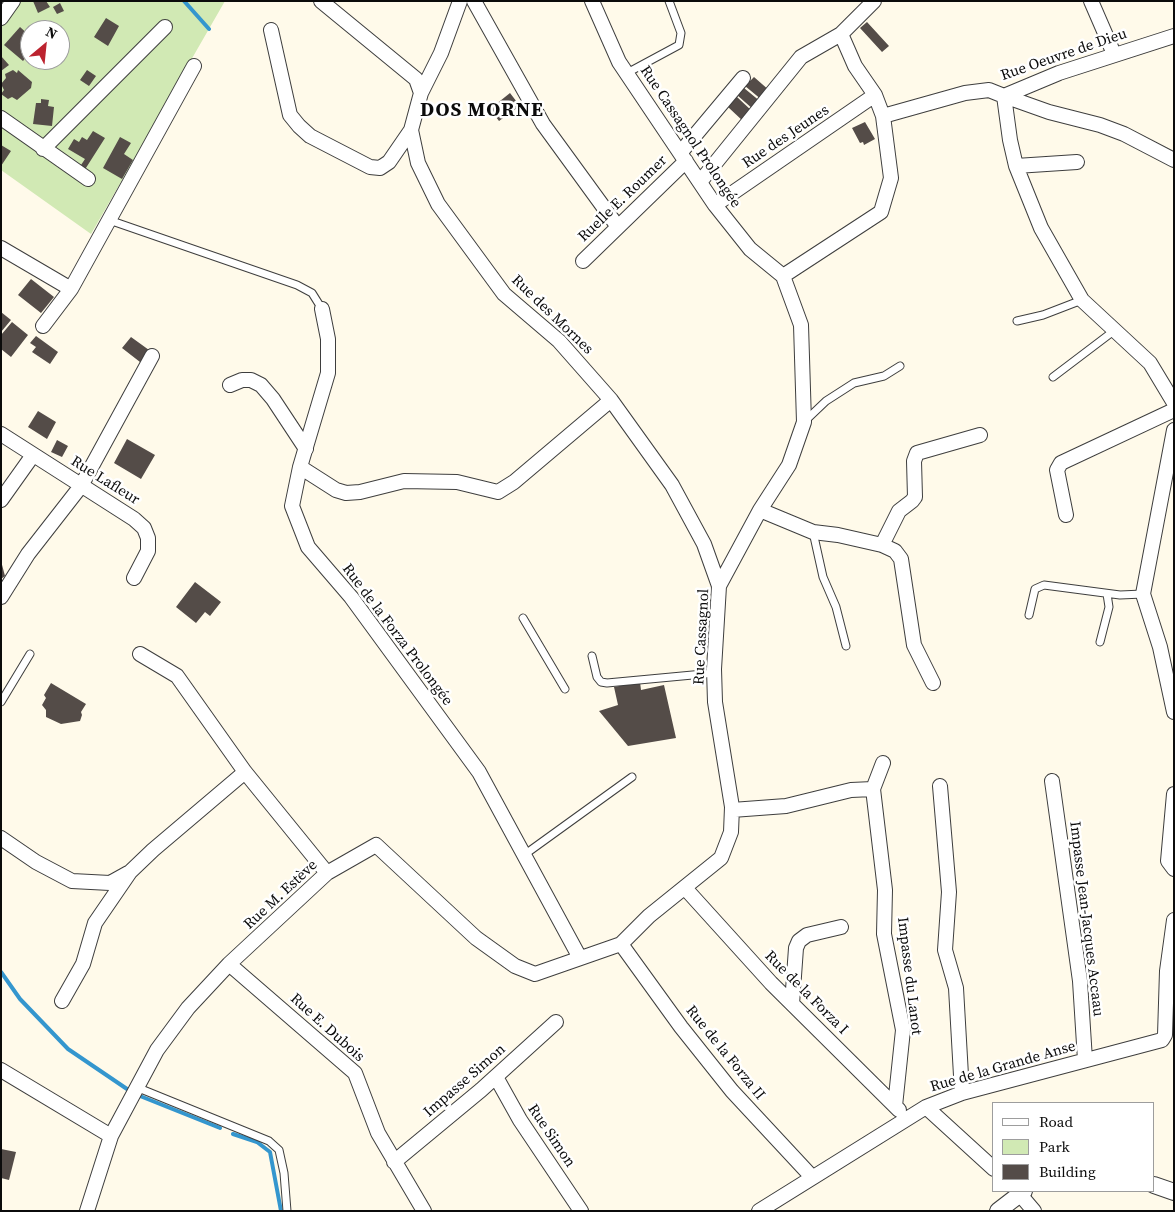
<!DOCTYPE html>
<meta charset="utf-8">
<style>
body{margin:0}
#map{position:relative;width:1175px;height:1212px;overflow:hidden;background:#fffaea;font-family:"Source Serif 4",serif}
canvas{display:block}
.frame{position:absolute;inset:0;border:2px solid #0b0b0b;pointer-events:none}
.legend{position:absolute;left:992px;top:1102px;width:162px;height:90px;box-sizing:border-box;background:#fff;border:1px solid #9d9d9d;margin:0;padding:6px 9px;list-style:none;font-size:15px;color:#0b0b0b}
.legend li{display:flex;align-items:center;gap:10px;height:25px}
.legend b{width:25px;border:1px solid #9d9d9d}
.north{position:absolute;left:20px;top:20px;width:50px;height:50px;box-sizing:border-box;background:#fff;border:1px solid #9d9d9d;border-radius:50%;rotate:28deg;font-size:14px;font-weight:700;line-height:20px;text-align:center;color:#0b0b0b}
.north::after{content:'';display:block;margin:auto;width:18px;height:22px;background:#bc232f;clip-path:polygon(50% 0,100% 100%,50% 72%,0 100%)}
</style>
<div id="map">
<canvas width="1175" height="1212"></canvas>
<div class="frame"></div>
<ul class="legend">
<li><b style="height:6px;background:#fff"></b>Road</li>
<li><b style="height:14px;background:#d1e9b4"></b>Park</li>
<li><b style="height:14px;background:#544c48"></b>Building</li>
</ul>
<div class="north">N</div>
</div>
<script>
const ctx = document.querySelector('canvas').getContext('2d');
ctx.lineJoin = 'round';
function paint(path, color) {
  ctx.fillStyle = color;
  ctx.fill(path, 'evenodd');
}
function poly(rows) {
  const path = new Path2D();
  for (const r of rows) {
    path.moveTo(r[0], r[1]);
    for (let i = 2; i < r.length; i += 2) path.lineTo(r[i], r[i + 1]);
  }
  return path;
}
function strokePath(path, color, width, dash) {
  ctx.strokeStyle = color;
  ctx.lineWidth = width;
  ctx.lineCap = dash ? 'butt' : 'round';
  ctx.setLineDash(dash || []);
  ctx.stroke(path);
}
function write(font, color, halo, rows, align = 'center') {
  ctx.font = font + ' "Source Serif 4",serif';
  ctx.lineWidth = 5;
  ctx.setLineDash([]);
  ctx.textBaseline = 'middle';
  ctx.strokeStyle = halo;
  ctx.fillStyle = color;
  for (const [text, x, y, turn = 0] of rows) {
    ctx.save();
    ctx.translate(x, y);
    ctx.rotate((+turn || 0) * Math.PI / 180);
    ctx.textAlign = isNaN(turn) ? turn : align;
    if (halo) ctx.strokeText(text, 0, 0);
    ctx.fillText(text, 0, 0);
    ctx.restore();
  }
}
paint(poly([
 [1,1,225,1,91,234,1,170],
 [30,30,60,30,60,60,30,60]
]), '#d1e9b4');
strokePath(poly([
 [184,1,209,29],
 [1,972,20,999,68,1049,127,1089],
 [140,1096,220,1128],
 [233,1134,257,1142,270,1152,281,1211]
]), '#3496ce', 4);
paint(poly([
 [33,1,46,1,50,7,38,13],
 [60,3,64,11,57,14,53,7],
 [106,18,119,26,108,46,94,37],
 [867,22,889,46,882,52,860,28],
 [20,27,30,36,30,57,28,55,23,61,4,45],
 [1,56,9,65,1,71],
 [13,70,17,73,18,70,32,82,31,88,17,100,12,97,8,99,1,94,4,90,1,84,6,78,5,74],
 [87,70,96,76,89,86,80,80],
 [754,77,770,91,762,100,745,86],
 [744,88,761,102,754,110,737,95],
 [510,93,520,106,499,121,490,109],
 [737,97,753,112,744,122,728,107],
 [41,99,49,100,48,106,54,107,52,126,33,124,36,103,41,103],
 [865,122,875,139,864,145,863,142,860,143,852,128],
 [93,131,105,138,84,171,79,168,85,159,68,149,74,139,79,142,82,137,87,140],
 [120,137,131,143,124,154,133,160,122,179,103,168],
 [1,145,11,151,1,166],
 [31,279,54,297,41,313,18,295],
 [1,312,11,320,1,332],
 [12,322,28,335,11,357,1,349,1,335],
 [36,336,58,352,50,364,32,352,36,347,30,343],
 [131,337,149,350,140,362,122,348],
 [38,411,56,422,47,439,28,427],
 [127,439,155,455,141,479,114,463],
 [57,440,68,446,62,457,51,452],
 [1,561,5,576,1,579],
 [195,582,221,602,210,616,205,612,196,623,176,607],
 [640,682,641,690,664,685,676,738,628,746,599,711,618,705,614,687],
 [51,683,86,704,81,712,82,715,80,721,61,724,46,717,46,710,42,705,46,698,44,695],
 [1,1149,16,1152,9,1180,1,1178]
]), '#544c48');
const service = poly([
 [627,73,679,45,681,33,669,1],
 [109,220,297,285,312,293,322,309],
 [1017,321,1043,315,1082,300],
 [1053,377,1115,330],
 [805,421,826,401,854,383,884,376,900,366],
 [813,532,823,577,836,607,846,646],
 [1029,615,1035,589,1044,585,1120,595,1143,594],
 [523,618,565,689],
 [1100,642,1109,607,1107,594],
 [592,656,597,677,601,682,607,683,714,673],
 [1,702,30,654],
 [524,855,632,777],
 [136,1087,269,1141,279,1150,284,1173,287,1211]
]);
const minor = poly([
 [321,1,416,79,421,93],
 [460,1,441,53,421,93,411,130,418,163,438,204,504,294,559,341,611,400,672,485,704,544,719,586],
 [474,1,543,124,618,227],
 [592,1,619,62,715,205,750,249,783,276],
 [874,1,841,34,855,66,875,95,883,116],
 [1091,1,1114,54],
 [1,18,13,1],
 [271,30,290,115,299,126,310,136,370,167,380,168,389,162,411,130],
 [1,118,88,179],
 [43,149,165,27],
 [681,152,743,78],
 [1174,160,1124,134,1100,125,1049,112,1004,96,1010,140,1016,166,1041,228,1082,300,1150,363,1174,403],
 [1016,166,1077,162],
 [700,182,801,57,841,34],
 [715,205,875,95],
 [1,248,71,289,194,66],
 [583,261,686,161],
 [783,276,881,212,891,178,883,116,965,93,989,90,1004,96,1059,73,1174,36],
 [322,309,328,339,328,373,300,467,292,506,308,547,351,597,479,772,580,958],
 [43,326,71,289],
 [230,385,242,380,251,380,261,385,273,399,306,449],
 [1174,430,1143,594,1160,647,1174,712],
 [1,434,134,519,144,528,148,538,148,551,134,578],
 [300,467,336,490,346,493,360,492,404,481,457,482,498,492,514,482,611,400],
 [1,500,33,455],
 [760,510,813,532,838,535,882,545,895,551,901,559,914,645,933,683],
 [1066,515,1057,470,1061,463,1174,410],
 [882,545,899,511,912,501,915,497,914,461,917,453,980,435],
 [1,597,28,554,81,486,152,356],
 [140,654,177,676,245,772,327,873],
 [883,763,873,789,885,890,884,934,903,1030,895,1106],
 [1052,781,1080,981,1085,1060],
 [940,786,949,892,945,950,956,988,962,1093],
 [1174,794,1168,861,1174,869],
 [732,810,786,806,851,790,873,789],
 [1,838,36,862,72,881,110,883,128,873],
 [685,888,771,983,899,1110],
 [621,944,681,1027,732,1091,812,1177],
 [229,964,355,1073,378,1133,424,1211],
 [62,1001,83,964,95,923,130,872,153,850,245,772],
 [792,1004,796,948,799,941,807,935,841,927],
 [1,1070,111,1136],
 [496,1077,520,1120,581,1211],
 [926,1107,994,1169],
 [394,1162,481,1090,556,1022],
 [1017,1191,1034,1211],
 [87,1211,111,1136,157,1050,188,1008,229,964,327,873,376,845,476,938,515,966,535,974,621,944,649,916,721,858,731,832,732,807,715,702,714,669,719,586,760,510,789,465,804,422,801,325,783,276],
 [759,1211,926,1107,962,1093,1162,1040,1165,1035,1167,971,1174,920]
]);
const tertiary = poly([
 [1154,1185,1174,1192],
 [998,1211,1024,1191]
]);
strokePath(service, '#3e3e3e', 9);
strokePath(minor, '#3e3e3e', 16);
strokePath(tertiary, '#3e3e3e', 18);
strokePath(service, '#fff', 7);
strokePath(minor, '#fff', 14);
strokePath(tertiary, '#fff', 16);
write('15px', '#0b0b0b', '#fff', [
 ["Rue Oeuvre de Dieu",1064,55,-19],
 ["Rue Cassagnol Prolongée",690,137,56],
 ["Rue des Jeunes",786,137,-34],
 ["Ruelle E. Roumer",623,199,-44],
 ["Rue des Mornes",552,315,44],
 ["Rue Lafleur",105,481,32],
 ["Rue de la Forza Prolongée",397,635,53],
 ["Rue Cassagnol",702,637,-87],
 ["Rue M. Estève",281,895,-43],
 ["Impasse Jean-Jacques Accaau",1086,919,83],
 ["Impasse du Lanot",909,976,83],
 ["Rue de la Forza I",806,993,45],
 ["Rue E. Dubois",327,1028,42],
 ["Rue de la Forza II",725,1053,51],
 ["Rue de la Grande Anse",1003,1067,-16],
 ["Impasse Simon",465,1081,-41],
 ["Rue Simon",551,1136,56]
]);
ctx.letterSpacing = '1px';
write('bold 20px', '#0b0b0b', '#fff', [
 ["DOS MORNE",482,111]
]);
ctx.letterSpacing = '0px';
</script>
